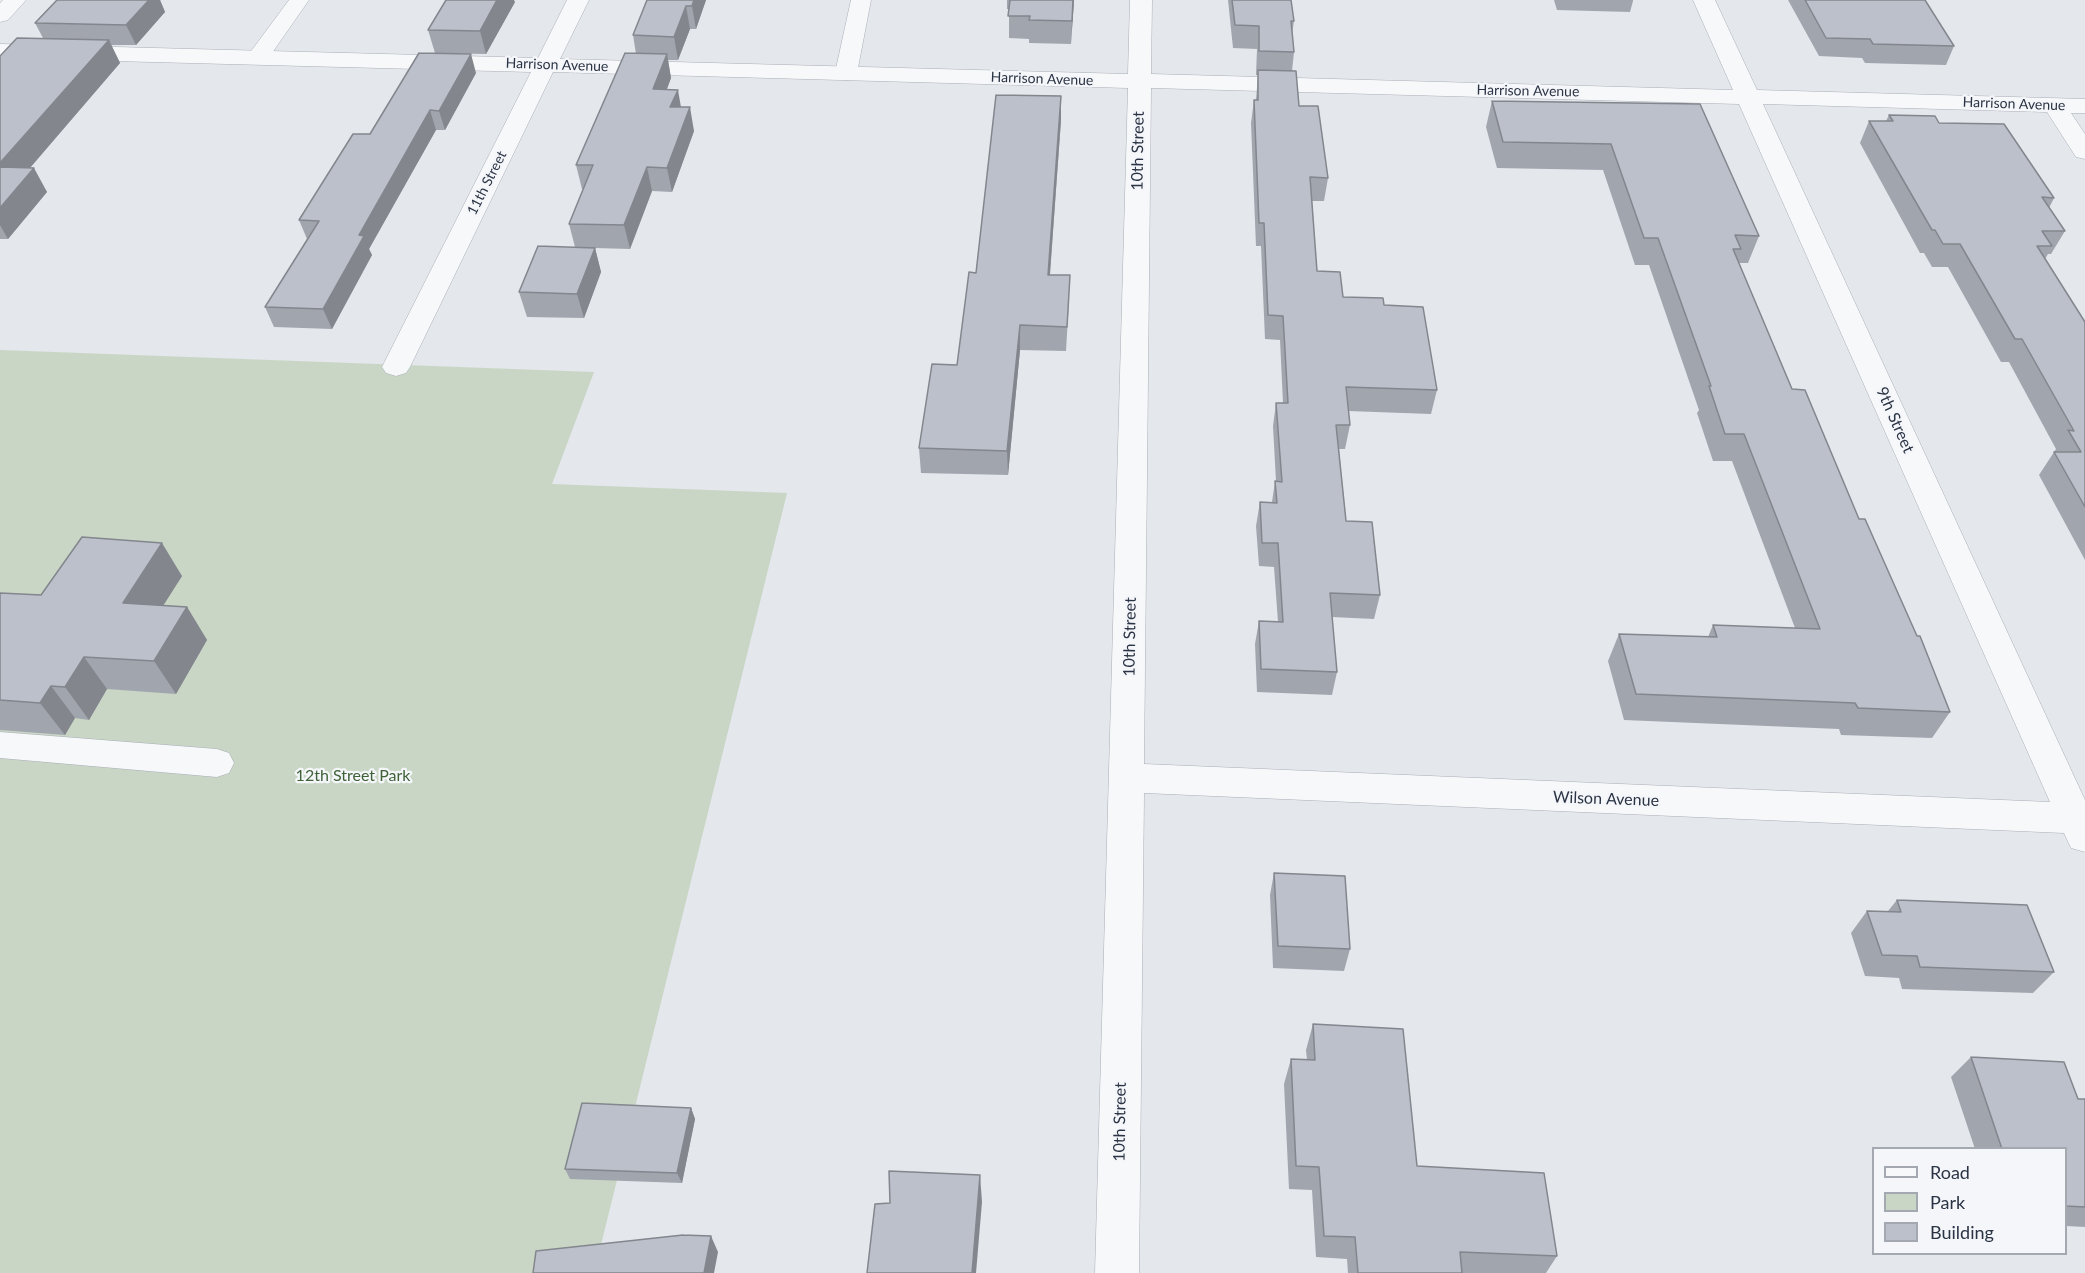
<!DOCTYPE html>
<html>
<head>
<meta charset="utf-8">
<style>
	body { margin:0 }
	#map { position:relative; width:2085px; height:1273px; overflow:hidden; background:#e4e7ec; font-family:Lato,sans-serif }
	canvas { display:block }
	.legend { position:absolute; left:1872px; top:1147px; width:195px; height:108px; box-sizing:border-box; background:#f4f6f9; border:2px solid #a4a8b1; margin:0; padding:8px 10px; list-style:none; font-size:18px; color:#2b3445 }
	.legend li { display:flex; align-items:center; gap:12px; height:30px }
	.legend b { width:30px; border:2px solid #a4a8b1 }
</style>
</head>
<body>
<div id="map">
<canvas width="2085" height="1273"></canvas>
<ul class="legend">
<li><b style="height:8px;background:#f7f8fa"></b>Road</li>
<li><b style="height:16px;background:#c9d6c5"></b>Park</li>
<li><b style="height:16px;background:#bbc0ca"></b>Building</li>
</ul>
</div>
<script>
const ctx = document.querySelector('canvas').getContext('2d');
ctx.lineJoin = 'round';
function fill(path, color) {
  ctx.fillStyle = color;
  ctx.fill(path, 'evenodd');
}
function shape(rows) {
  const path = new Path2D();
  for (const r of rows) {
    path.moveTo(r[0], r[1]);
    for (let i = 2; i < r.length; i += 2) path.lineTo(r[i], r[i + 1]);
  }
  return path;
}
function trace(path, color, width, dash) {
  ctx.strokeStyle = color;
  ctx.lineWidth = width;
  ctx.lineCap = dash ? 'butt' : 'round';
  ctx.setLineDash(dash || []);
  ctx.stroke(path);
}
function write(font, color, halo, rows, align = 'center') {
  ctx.font = font + ' Lato,sans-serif';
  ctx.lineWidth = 4.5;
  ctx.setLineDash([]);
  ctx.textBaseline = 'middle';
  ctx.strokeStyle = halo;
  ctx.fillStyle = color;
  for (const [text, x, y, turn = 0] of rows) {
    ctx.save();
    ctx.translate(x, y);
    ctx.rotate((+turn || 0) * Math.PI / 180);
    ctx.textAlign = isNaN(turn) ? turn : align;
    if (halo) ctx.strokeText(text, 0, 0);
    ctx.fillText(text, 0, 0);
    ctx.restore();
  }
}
const green = shape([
	[0,350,594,372,552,484,787,493,594,1273,0,1273]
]);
const service = shape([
	[289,0,309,0,265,63,257,64,249,63,246,58,289,0],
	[851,0,871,0,857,73,854,78,846,80,838,78,835,73,851,0],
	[0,732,217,749,229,753,234,763,229,773,217,777,0,758,0,732]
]);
const minor = shape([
	[3,0,26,0,8,20,0,22,0,3,3,0],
	[567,0,589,0,560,59,1128,74,1130,0,1152,0,1151,74,1733,90,1693,0,1715,0,1757,90,2085,99,2085,113,2071,113,2085,134,2085,159,2076,157,2047,112,1763,104,2085,800,2085,852,2071,848,2064,833,1144,793,1139,1273,1095,1273,1128,88,553,72,410,367,406,373,396,376,386,373,382,367,531,72,0,58,0,44,538,58,567,0],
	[1151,88,1739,104,2050,802,1144,764,1151,88]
]);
const wall = shape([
	[57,0,160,0,165,12,136,45,111,45,120,63,30,168,47,192,8,239,0,239,0,56,43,38,35,23],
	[647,0,706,0,696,29,690,29,678,60,668,60,671,78,667,89,681,107,694,131,672,192,652,191,630,249,595,248,601,272,584,318,527,317,519,292,575,247,569,224,583,189,582,189,576,165,636,54,633,35],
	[1007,0,1074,0,1071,44,1029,43,1029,39,1009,38,1009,9,1007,9],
	[1228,0,1291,0,1294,21,1292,34,1294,52,1292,71,1299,106,1328,178,1324,201,1312,201,1317,271,1343,297,1384,305,1437,390,1431,414,1348,411,1350,425,1345,449,1339,449,1346,521,1380,595,1374,619,1332,617,1337,672,1332,695,1257,692,1255,644,1259,621,1278,622,1274,567,1259,566,1256,526,1260,502,1272,502,1275,481,1276,481,1273,426,1276,403,1283,403,1280,340,1265,339,1261,246,1256,246,1251,123,1254,100,1256,100,1258,75,1256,75,1257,49,1233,48],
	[1554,0,1633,0,1633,1,1630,12,1557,10],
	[1788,0,1925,0,1954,46,1946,65,1865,63,1862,58,1819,56],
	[515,2,486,54,435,53,428,30],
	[476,73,445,130,436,130,369,249,372,255,332,329,274,327,265,307,307,239,299,220,370,134],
	[1492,101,1700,104,1759,236,1748,263,1739,263,1792,389,1859,519,1950,712,1932,738,1841,735,1839,729,1624,720,1608,661,1619,634,1708,637,1713,625,1795,628,1732,461,1713,461,1697,413,1699,410,1649,265,1635,265,1603,170,1497,168,1486,127],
	[1889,115,1939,123,2054,198,2049,208,2065,231,2051,254,2048,254,2045,259,2085,322,2085,560,2039,475,2056,449,2009,362,2001,362,1948,267,1932,267,1924,253,1920,253,1860,143,1869,121,1886,121],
	[1061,120,1050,275,1069,300,1066,351,1020,350,1008,475,921,473,919,448,957,365,976,273],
	[182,576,163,605,187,607,207,640,176,694,107,689,89,720,75,718,65,735,0,730,0,593,41,595],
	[1274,873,1350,949,1344,971,1273,968,1270,895],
	[1897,900,2054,972,2033,993,1902,989,1899,978,1865,976,1851,933,1867,911,1888,911],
	[1313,1024,1417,1166,1557,1256,1546,1273,1348,1273,1347,1259,1316,1257,1312,1190,1289,1189,1284,1084,1291,1059,1307,1060,1306,1050],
	[1971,1057,2078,1099,2085,1099,2085,1227,2066,1226,2066,1149,1975,1149,1951,1077],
	[691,1108,695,1119,682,1183,570,1179,565,1169]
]);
const shadedWall = shape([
	[144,0,160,0,165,12,136,45,126,25],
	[497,0,514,0,515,2,486,54,480,31],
	[694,0,706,0,696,29,692,6],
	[1073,0,1074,0,1071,44,1072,21],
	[686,6,690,29,678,60,674,37],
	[109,40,120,63,10,191,0,172,0,163],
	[471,54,476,73,445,130,439,111],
	[667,54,671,78,658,112,653,89],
	[678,90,682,113,670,107],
	[1061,96,1061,120,1048,299,1048,275],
	[690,107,694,131,672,192,667,168],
	[430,110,436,130,369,249,372,255,332,329,323,309,359,235],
	[647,167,652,191,630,249,624,225],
	[34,168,47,192,8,239,0,225,0,208],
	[595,248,601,272,584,318,577,294],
	[1020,325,1020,350,1008,475,1007,451],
	[162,543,182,576,144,636,123,603],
	[187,607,207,640,176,694,154,661],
	[84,657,107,689,89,720,65,687],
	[51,686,75,718,65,735,40,703],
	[691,1108,695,1119,682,1183,677,1173],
	[980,1175,982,1202,976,1273,972,1273],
	[711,1236,718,1252,714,1273,704,1273]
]);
const building = shape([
	[57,0,149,0,126,25,35,23,57,0],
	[446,0,497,0,480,31,428,30,446,0],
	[647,0,694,0,692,6,686,6,674,37,633,35,647,0],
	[1010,0,1073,0,1072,21,1029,20,1030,16,1008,16,1010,0],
	[1232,0,1291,0,1294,21,1291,21,1294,52,1259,51,1259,26,1235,25,1232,0],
	[1805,0,1925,0,1954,46,1873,44,1870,39,1826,38,1805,0],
	[17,38,109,40,0,163,0,56,17,38],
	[419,53,471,54,439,111,430,110,359,235,364,236,323,309,265,307,319,221,299,220,353,134,370,134,419,53],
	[625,53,667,54,653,89,678,90,670,107,690,107,667,168,647,167,624,225,569,224,593,165,576,165,625,53],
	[1258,70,1296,71,1299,106,1318,106,1328,178,1310,177,1317,271,1340,272,1343,297,1383,298,1384,305,1423,307,1437,390,1346,387,1350,425,1336,425,1346,521,1372,522,1380,595,1330,593,1337,672,1261,669,1259,621,1283,622,1278,543,1262,543,1260,502,1277,503,1275,481,1282,482,1276,403,1288,403,1283,316,1268,315,1264,223,1259,223,1254,100,1258,100,1258,70],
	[996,95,1061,96,1048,275,1070,275,1067,327,1020,325,1007,451,919,448,932,364,957,365,969,272,976,273,996,95],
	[1492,101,1700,104,1759,236,1735,235,1741,249,1733,249,1792,389,1805,390,1859,519,1865,519,1917,636,1920,636,1950,712,1858,708,1855,703,1636,694,1619,634,1717,637,1713,625,1820,629,1744,434,1725,434,1709,386,1711,386,1658,238,1644,238,1611,144,1503,142,1492,101],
	[1889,115,1935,116,1939,123,2004,124,2054,198,2042,197,2065,231,2042,231,2052,246,2037,246,2085,322,2085,507,2054,452,2081,452,2068,430,2074,431,2022,339,2015,339,1960,244,1943,244,1935,230,1932,230,1869,121,1893,121,1889,115],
	[0,167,34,168,0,208,0,167],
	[538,246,595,248,577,294,519,292,538,246],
	[82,537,162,543,123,603,187,607,154,661,84,657,65,687,51,686,40,703,0,700,0,593,41,595,82,537],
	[1274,873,1345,876,1350,949,1278,946,1274,873],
	[1897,900,2027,905,2054,972,1920,967,1917,956,1882,955,1867,911,1901,912,1897,900],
	[1313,1024,1403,1029,1417,1166,1544,1173,1557,1256,1460,1252,1462,1273,1358,1273,1355,1237,1324,1236,1319,1167,1296,1166,1291,1059,1315,1060,1313,1024],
	[1971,1057,2064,1062,2078,1099,2085,1099,2085,1207,2066,1206,2066,1149,2002,1149,1971,1057],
	[582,1103,691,1108,677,1173,565,1169,582,1103],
	[889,1171,980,1175,972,1273,867,1273,875,1204,890,1203,889,1171],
	[683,1235,711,1236,704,1273,533,1273,536,1251,683,1235]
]);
const farStreetnames = [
	["Harrison Avenue",557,65,2],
	["Harrison Avenue",1042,79,2],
	["Harrison Avenue",1528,91,1],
	["Harrison Avenue",2014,104,2],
	["11th Street",487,183,-63]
];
const streetNames = [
	["10th Street",1138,151,-89],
	["9th Street",1895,420,66],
	["10th Street",1130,637,-89],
	["Wilson Avenue",1606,799,2],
	["10th Street",1120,1122,-89]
];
const parkNames = [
	["12th Street Park",353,776]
];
fill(green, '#c9d6c5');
trace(service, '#a9aeb7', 1);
trace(minor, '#a9aeb7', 1);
fill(service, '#f7f8fa');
fill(minor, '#f7f8fa');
fill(wall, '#a1a5ae');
fill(shadedWall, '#83868d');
fill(building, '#bbc0ca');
trace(building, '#83868d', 1.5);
write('14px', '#2b3445', '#f4f6f9', farStreetnames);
write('16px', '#2b3445', '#f4f6f9', streetNames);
write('16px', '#3f6138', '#f4f6f9', parkNames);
</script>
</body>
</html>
